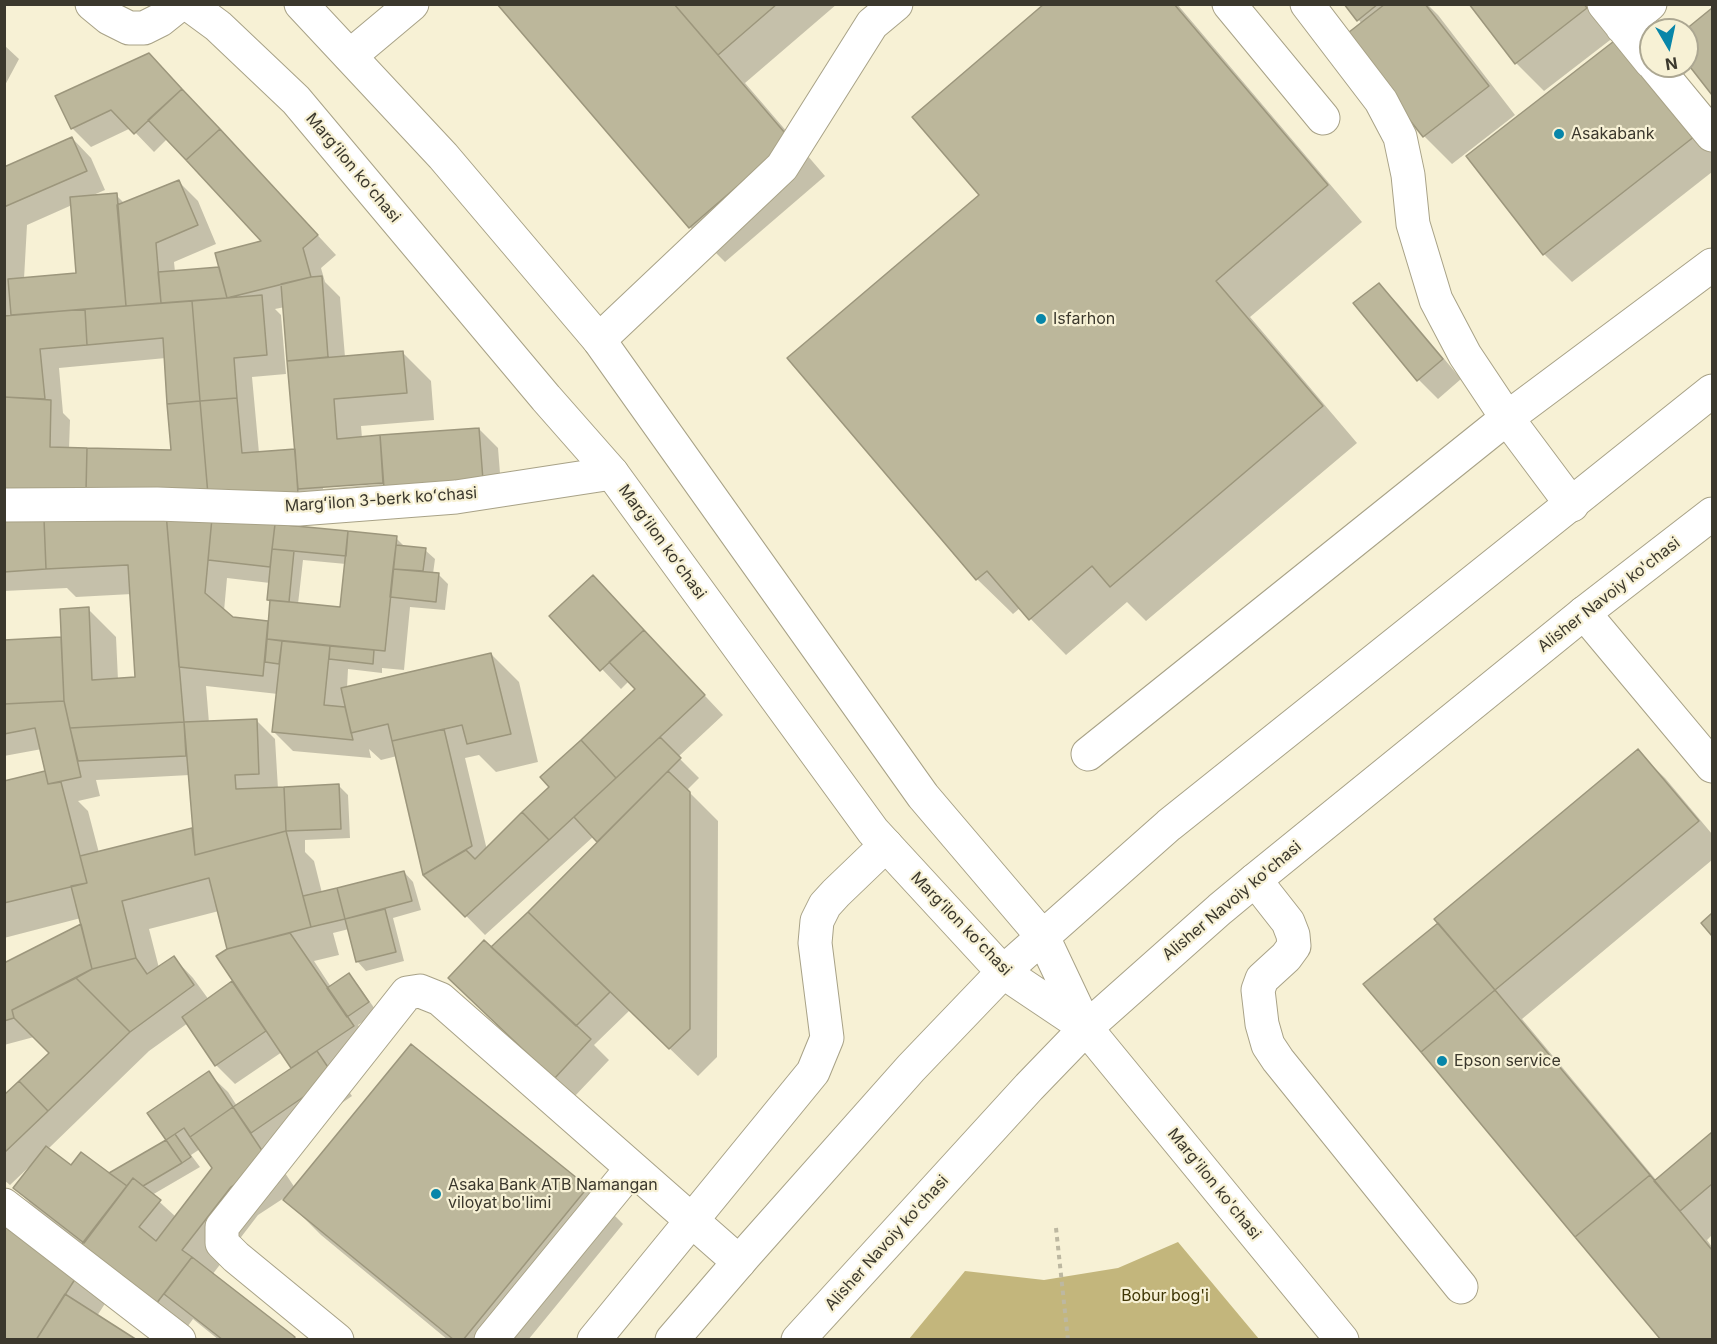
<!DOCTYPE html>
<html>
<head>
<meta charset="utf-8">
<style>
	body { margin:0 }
	#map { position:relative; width:1717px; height:1344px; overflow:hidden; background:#f7f1d5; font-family:Inter,sans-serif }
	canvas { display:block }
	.frame { position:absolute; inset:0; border:6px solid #3b382d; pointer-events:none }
	.north { position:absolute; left:1639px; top:18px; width:60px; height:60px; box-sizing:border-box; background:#f7f1d5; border:2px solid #aca792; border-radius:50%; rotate:171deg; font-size:16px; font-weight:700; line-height:24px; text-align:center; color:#3b382d }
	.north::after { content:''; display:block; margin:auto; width:21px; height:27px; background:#0886a9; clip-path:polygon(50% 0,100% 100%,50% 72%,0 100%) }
</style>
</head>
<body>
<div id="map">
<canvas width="1717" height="1344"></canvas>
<div class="frame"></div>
<div class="north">N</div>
</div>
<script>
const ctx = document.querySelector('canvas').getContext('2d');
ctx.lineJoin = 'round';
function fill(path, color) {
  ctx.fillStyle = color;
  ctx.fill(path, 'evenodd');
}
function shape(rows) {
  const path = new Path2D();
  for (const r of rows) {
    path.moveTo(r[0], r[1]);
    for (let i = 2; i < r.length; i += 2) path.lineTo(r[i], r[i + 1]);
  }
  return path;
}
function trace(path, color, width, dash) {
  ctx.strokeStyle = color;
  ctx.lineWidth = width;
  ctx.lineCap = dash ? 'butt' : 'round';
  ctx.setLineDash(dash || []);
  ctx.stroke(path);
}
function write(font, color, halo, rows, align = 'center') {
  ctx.font = font + ' Inter,sans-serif';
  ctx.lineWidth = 4.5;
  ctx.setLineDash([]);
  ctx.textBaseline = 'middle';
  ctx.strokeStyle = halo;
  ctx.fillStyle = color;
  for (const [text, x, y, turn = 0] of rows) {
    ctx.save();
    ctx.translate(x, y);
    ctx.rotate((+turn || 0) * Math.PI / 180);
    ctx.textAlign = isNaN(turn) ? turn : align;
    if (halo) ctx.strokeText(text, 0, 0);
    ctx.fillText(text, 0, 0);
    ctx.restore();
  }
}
const forest = shape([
	[1178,1242,1259,1339,909,1339,965,1271,1044,1280,1118,1268]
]);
const shadow = shape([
	[499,4,837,4,745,83,825,176,725,262,690,227],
	[1046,4,1177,4,1362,222,1250,317,1357,443,1146,621,1127,602,1066,655,1020,608,1013,614,977,579,981,196],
	[1346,4,1427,4,1438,15,1515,115,1452,164,1424,136,1362,24],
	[1471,4,1589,4,1614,37,1544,91,1516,63],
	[1712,10,1712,92,1687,61,1687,30],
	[4,45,19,59,4,87],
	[1646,68,1712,153,1712,172,1572,282,1544,254],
	[168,74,336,255,321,268,325,282,340,297,345,357,403,353,431,381,434,420,361,426,362,438,479,429,498,448,502,499,168,512,396,538,406,548,425,550,435,559,433,574,438,574,448,584,445,610,410,607,404,670,382,668,382,673,348,669,347,688,491,654,519,682,538,762,496,772,479,755,465,758,487,850,552,787,637,689,629,681,621,689,602,669,612,597,723,715,678,757,699,778,687,790,718,821,717,1057,698,1076,630,1010,594,1045,609,1060,574,1097,469,998,491,949,599,842,594,836,485,935,425,874,397,756,381,760,369,749,371,758,293,751,274,732,278,694,206,686,209,723,256,720,275,739,278,789,338,785,348,795,350,838,305,840,305,852,314,861,322,893,404,872,413,882,421,910,393,918,404,961,366,971,357,961,349,929,333,933,339,955,314,961,331,987,349,975,358,985,377,1012,358,1025,372,1046,335,1071,352,1096,271,1152,295,1188,412,1046,587,1188,623,1224,528,1340,448,1340,321,1235,284,1198,258,1215,212,1275,297,1340,293,1337,291,1340,219,1340,193,1319,185,1330,83,1245,34,1207,15,1188,31,1168,30,1166,10,1185,4,1180,4,1097,51,1053,34,1037,4,1045,4,964,83,925,81,918,4,938,4,783,48,777,42,749,4,756,4,630,6,641,63,639,88,609,116,637,118,680,136,679,132,594,76,597,67,588,4,591,4,169,72,138,91,158,105,190,91,196,116,195,125,204,179,182,198,201,216,244,174,262,175,272,218,269,264,242,168,138,154,152,131,128,91,147,72,128],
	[72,205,77,274,24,279,27,225],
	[285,307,296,450,259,453,252,377,286,374,281,315,275,309],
	[166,358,173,452,69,449,70,420,63,413,59,368],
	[391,480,391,483,323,489,323,486],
	[303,560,346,564,342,609,298,604],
	[227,578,270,583,268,599,272,603,270,623,233,619,224,611],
	[190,775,194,833,192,830,99,853,88,811,78,801,100,796,96,780],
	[219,911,234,982,209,1000,193,978,174,958,159,968,149,929],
	[188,1023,216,1065,235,1084,282,1052,293,1068,237,1106,228,1092,208,1073,168,1140,109,1175,71,1167,48,1149,149,1051],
	[200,1149,214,1168,176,1217,152,1195,200,1167,191,1155],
	[1379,285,1398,304,1461,379,1438,399,1419,380,1355,304],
	[1637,751,1665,778,1712,834,1712,860,1522,1019,1657,1181,1712,1134,1712,1235,1707,1240,1712,1247,1712,1340,1663,1340,1440,923],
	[4,1226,106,1302,97,1316,4,1340]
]);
const building = shape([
	[497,4,674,4,791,140,689,228,497,4],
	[674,4,777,4,718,55,674,4],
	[1044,4,1174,4,1328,185,1216,281,1323,406,1110,587,1092,566,1029,620,987,571,976,580,787,358,979,195,912,117,1044,4],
	[1344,4,1378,4,1357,21,1344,4],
	[1385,4,1425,4,1489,86,1423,137,1344,36,1385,4],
	[1469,4,1584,4,1587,8,1515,64,1469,4],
	[1712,8,1712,95,1687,63,1687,30,1685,30,1712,8],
	[1618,38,1695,136,1543,255,1466,156,1618,38],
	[149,53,182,89,134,134,111,110,71,129,55,96,149,53],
	[182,89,220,129,186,160,148,120,182,89],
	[220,129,318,235,303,248,311,277,227,298,215,253,261,241,186,160,220,129],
	[72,137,87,171,4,207,4,167,72,137],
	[179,180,198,225,156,243,161,303,126,306,117,205,179,180],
	[117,193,126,306,11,315,8,279,76,273,70,197,117,193],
	[219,267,227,298,161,303,158,272,219,267],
	[322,276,328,357,287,361,281,284,311,277,322,276],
	[1379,283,1443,359,1417,381,1353,303,1379,283],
	[262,295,267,355,234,358,237,398,200,401,192,301,262,295],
	[192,301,200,401,167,404,163,338,87,345,85,309,192,301],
	[85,309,87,345,40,349,45,399,4,397,4,316,85,309],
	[403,351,407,393,334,399,337,439,380,435,383,483,298,489,287,361,403,351],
	[5,397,51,400,50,447,87,448,86,491,4,490,5,397],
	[237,398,242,453,295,449,298,494,208,495,200,401,237,398],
	[200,401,208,495,86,491,87,448,171,450,167,404,200,401],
	[479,428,483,480,384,488,380,435,479,428],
	[166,513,184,722,70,728,64,701,60,609,89,607,92,680,135,677,128,565,46,569,44,519,166,513],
	[166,513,212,518,205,593,233,617,268,621,263,676,179,667,166,513],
	[212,518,275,524,270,567,208,560,212,518],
	[44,519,46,569,4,572,4,521,44,519],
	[275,524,348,531,346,556,272,549,275,524],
	[348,531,397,536,385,651,267,639,270,600,340,607,348,531],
	[396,545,426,548,423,571,393,569,396,545],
	[272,549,294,551,289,602,267,600,272,549],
	[393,569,439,573,436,602,390,597,393,569],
	[593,575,644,630,600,671,549,616,593,575],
	[644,630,705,695,616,778,581,740,635,689,609,662,644,630],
	[61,637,64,701,4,704,4,640,61,637],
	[267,639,282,641,279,664,265,662,267,639],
	[282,641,330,646,324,705,345,707,353,740,272,732,282,641],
	[330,646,374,650,373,664,329,659,330,646],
	[491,653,511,734,467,744,462,725,392,741,388,724,351,733,341,688,491,653],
	[64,701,81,777,48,784,35,728,4,734,4,704,64,701],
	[257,719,259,774,235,775,236,789,284,787,286,831,195,855,184,722,257,719],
	[184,722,186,756,78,761,70,728,184,722],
	[444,729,472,846,423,875,392,741,444,729],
	[660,737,681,758,597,842,574,817,660,737],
	[581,740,616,778,549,840,522,812,549,787,540,777,581,740],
	[1638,749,1699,821,1495,990,1434,919,1638,749],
	[45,771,48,784,61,782,87,883,4,903,4,781,45,771],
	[668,771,690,792,690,1029,669,1049,528,912,668,771],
	[339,784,341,829,286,831,284,787,339,784],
	[522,812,549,840,465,917,423,875,466,850,475,859,522,812],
	[192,828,195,855,286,831,311,927,227,949,209,878,122,901,136,958,92,969,71,886,87,883,80,856,192,828],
	[404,871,412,901,345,919,337,888,404,871],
	[337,888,345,919,311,927,303,896,337,888],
	[385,909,396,952,356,962,345,919,385,909],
	[528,912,610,992,576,1026,491,947,528,912],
	[1712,913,1712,936,1701,923,1712,913],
	[1438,923,1495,990,1421,1052,1363,984,1438,923],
	[81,924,92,969,12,1010,14,1018,4,1021,4,963,81,924],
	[290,933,354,1026,291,1068,216,956,227,949,290,933],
	[484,940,591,1039,554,1079,448,978,484,940],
	[174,956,194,985,130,1032,76,978,92,969,136,958,147,974,174,956],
	[349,973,369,1002,347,1017,327,988,349,973],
	[76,978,130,1032,48,1111,19,1081,49,1053,14,1018,12,1010,76,978],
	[232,981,266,1031,215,1066,182,1017,232,981],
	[1495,990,1650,1175,1575,1237,1421,1052,1495,990],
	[411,1044,588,1187,463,1340,454,1340,283,1200,411,1044],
	[317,1051,334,1076,251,1133,233,1107,317,1051],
	[209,1071,233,1107,190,1137,184,1128,166,1140,147,1113,209,1071],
	[19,1081,48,1111,4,1153,4,1095,19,1081],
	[233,1107,269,1161,231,1187,182,1250,192,1257,156,1304,81,1245,133,1178,161,1200,139,1227,156,1241,212,1168,190,1137,233,1107],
	[1712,1132,1712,1184,1680,1211,1654,1181,1712,1132],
	[175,1134,191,1157,182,1163,166,1140,175,1134],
	[166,1140,182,1163,143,1186,133,1178,127,1186,109,1173,166,1140],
	[46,1146,71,1165,81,1152,127,1186,84,1243,13,1188,46,1146],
	[1650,1175,1712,1250,1712,1340,1661,1340,1575,1237,1650,1175],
	[4,1225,79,1273,36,1340,4,1340,4,1225],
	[192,1257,295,1337,293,1340,223,1340,164,1294,192,1257],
	[65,1294,137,1340,36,1340,65,1294]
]);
const path = shape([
	[1056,1228,1068,1340]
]);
const minor = shape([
	[92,4,109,18,129,28,144,28,160,20,180,4],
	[1229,4,1323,118],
	[1307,4,1381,101,1400,137,1408,175,1413,224,1436,300,1465,355,1507,418,1572,505],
	[1604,4,1651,62],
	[1622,27,1650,4],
	[350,56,412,4],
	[1655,66,1712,135],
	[599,340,782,167,872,24,896,4],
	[4,505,157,504,299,509,456,497,612,473],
	[1584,613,1712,766],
	[1088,754,1507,418,1712,265],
	[1255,880,1288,922,1293,935,1294,946,1286,957,1262,979,1258,990,1262,1024,1268,1045,1278,1060,1461,1287],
	[4,1205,179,1340],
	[337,1340,236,1257,222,1243,222,1227,407,993,420,991,440,999,739,1262],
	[491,1340,632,1168],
	[594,1340,813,1072,827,1038,815,943,817,921,825,905,836,893,886,845]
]);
const major = shape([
	[188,4,218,26,296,100,546,398,612,473,873,831,1003,972,1085,1027],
	[301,4,443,156,599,340,923,796,1043,937,1086,1028,1342,1340],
	[672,1340,745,1255,911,1068,1003,972,1169,825,1712,391],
	[798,1340,1029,1087,1086,1028,1220,909,1255,880,1584,613,1712,514]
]);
const markers = [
	[1559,134,6,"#0886a9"],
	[1041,319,6,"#0886a9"],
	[1442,1061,6,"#0886a9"],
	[436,1194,6,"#0886a9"]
];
const poiNames = [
	["Asakabank",1571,134],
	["Isfarhon",1053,319],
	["Epson service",1454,1061],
	["Asaka Bank ATB Namangan",448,1185],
	["viloyat bo'limi",448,1203]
];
const streetNames = [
	["Margʻilon koʻchasi",353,168,50],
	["Margʻilon 3-berk koʻchasi",381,500,-4],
	["Margʻilon koʻchasi",662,542,54],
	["Alisher Navoiy ko'chasi",1609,595,-38],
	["Alisher Navoiy ko'chasi",1232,901,-40],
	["Margʻilon koʻchasi",961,924,46],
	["Marg'ilon ko'chasi",1214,1184,51],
	["Alisher Navoiy ko'chasi",887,1243,-48]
];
const parkNames = [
	["Bobur bog'i",1165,1296]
];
fill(forest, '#c3b67c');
fill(shadow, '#0003');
fill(building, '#bcb79b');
trace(building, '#9c967c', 1.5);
trace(minor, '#a8a287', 35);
trace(major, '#a8a287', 35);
trace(path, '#bdb8a1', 4, [4.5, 4.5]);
trace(minor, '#fff', 33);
trace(major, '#fff', 33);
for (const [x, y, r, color] of markers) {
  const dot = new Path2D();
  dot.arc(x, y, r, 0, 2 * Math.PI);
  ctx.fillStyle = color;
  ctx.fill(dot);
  trace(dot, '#f7f1d5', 2);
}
write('16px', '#3b382d', '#f7f1d5', poiNames, 'left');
write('16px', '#3b382d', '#f7f1d5', streetNames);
write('16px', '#3f3605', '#f7f1d5', parkNames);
</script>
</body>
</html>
